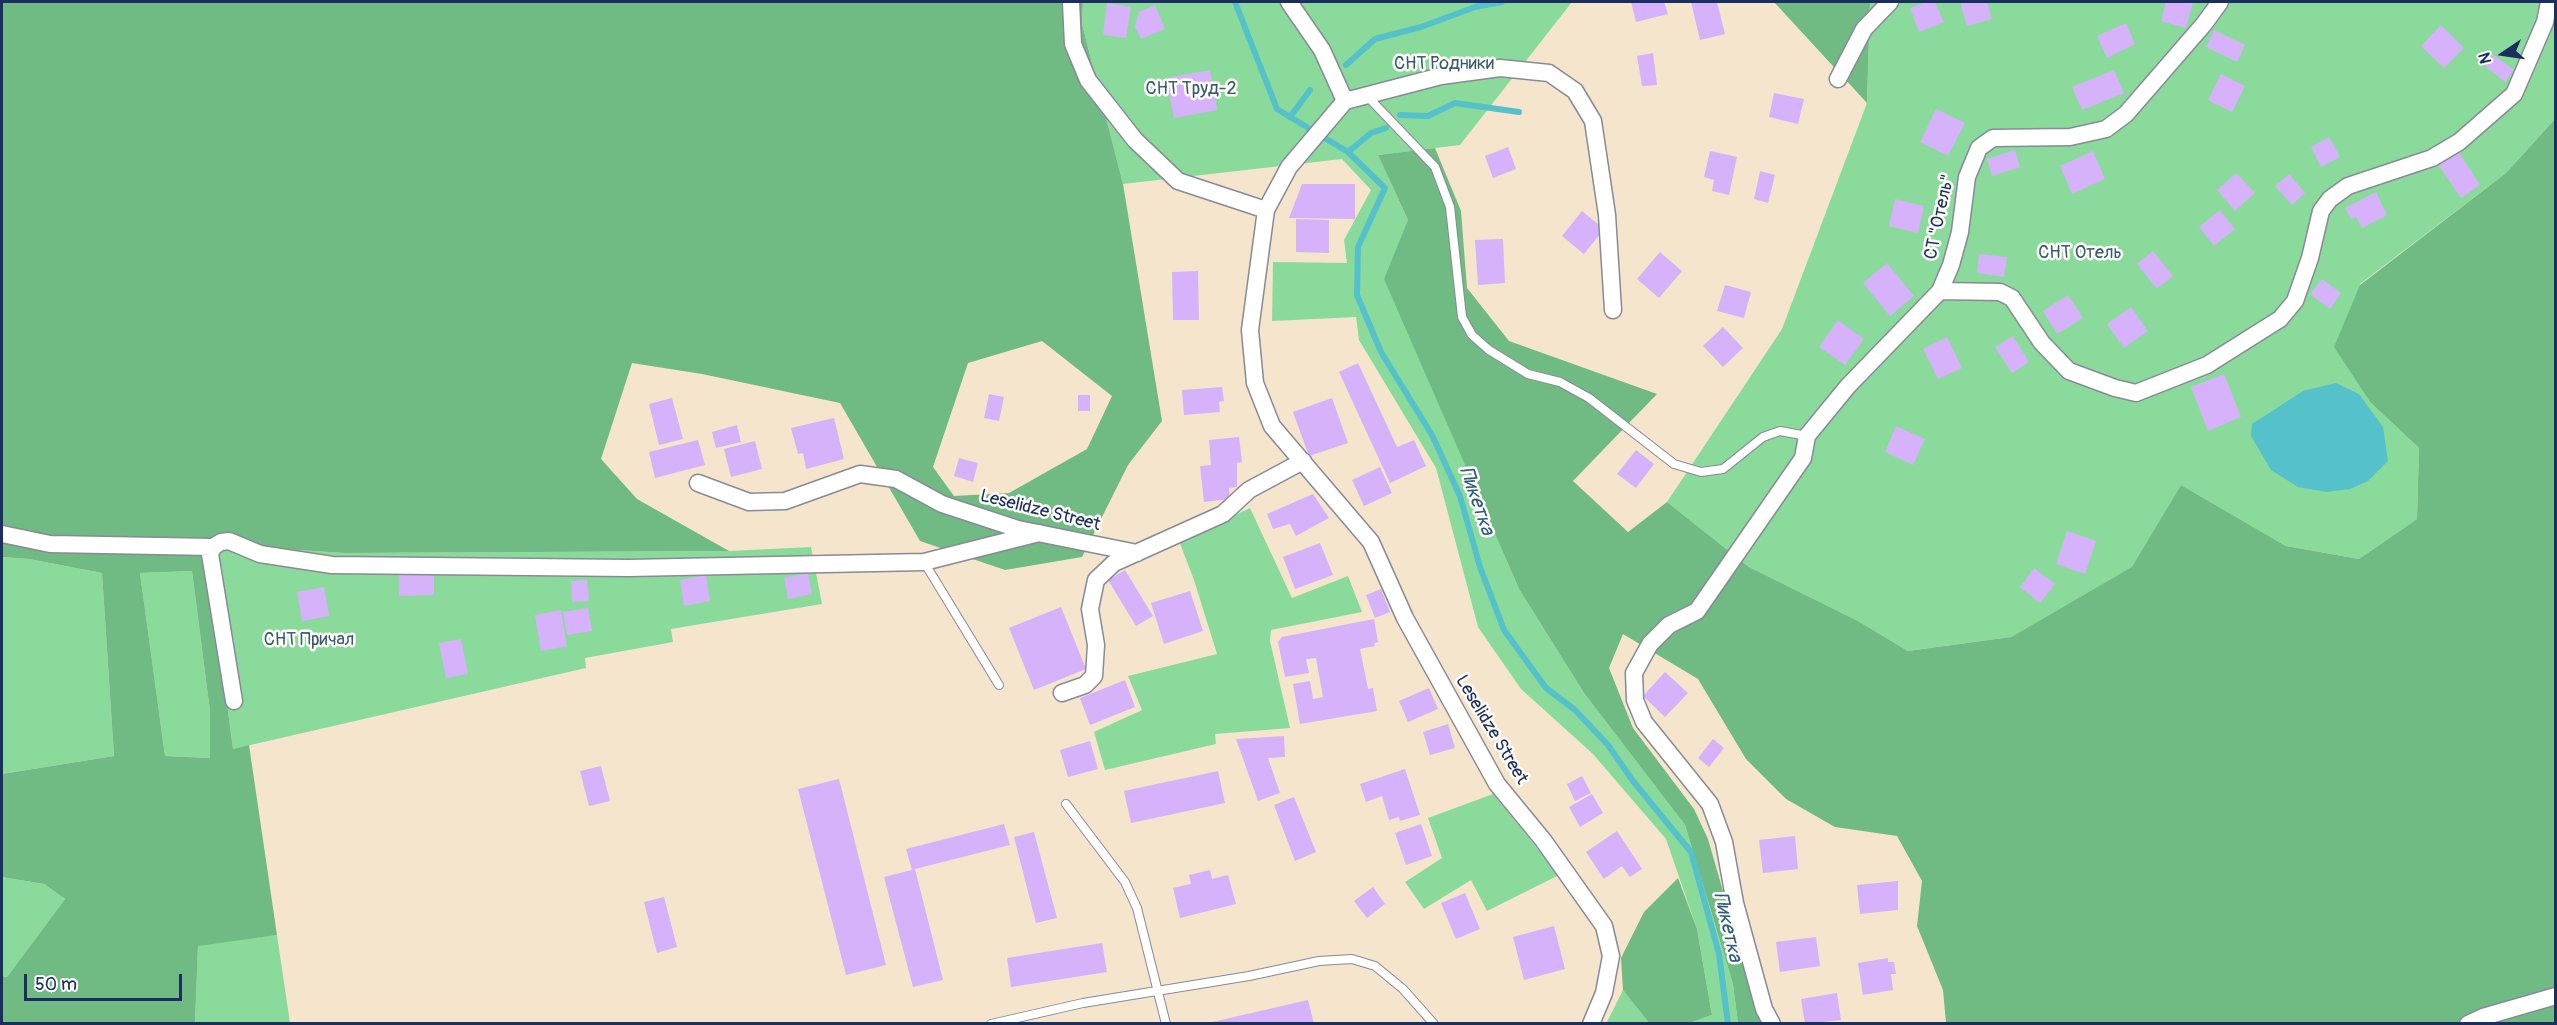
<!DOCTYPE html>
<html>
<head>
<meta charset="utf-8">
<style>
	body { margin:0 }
	#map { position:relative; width:2557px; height:1025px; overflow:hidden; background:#f5e5cd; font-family:Pangolin,sans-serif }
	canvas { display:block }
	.frame { position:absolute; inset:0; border:3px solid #1b2f5e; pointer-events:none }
	.north { position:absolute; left:2473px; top:24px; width:60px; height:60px; -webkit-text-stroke:4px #fdfcf7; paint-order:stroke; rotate:257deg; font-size:16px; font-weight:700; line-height:24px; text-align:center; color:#1b2f5e }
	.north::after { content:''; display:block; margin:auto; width:21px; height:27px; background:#1b2f5e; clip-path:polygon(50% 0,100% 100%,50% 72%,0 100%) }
	.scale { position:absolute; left:24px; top:974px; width:158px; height:27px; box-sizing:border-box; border:3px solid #1b2f5e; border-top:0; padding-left:8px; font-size:18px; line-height:21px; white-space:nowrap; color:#1b2f5e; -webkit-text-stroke:4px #fdfcf7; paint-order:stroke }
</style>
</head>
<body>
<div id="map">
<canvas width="2557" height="1025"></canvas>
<div class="frame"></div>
<div class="north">N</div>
<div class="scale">50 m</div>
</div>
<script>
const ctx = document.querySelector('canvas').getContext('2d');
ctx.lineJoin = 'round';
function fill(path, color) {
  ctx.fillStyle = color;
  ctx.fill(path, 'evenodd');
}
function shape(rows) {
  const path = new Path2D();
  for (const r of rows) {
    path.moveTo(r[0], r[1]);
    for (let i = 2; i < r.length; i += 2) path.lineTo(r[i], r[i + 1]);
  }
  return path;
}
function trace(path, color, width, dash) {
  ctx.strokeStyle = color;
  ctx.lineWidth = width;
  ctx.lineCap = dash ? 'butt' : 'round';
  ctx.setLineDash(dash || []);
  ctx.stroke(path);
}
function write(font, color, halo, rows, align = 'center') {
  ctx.font = font + ' Pangolin,sans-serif';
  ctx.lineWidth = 5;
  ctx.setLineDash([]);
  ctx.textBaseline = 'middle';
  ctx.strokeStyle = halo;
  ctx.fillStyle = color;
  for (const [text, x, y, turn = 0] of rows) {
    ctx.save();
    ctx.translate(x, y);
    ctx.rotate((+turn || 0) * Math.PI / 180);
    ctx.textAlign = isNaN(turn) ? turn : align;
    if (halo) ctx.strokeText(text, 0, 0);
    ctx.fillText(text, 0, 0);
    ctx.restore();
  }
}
const green = shape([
	[1083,2,1572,2,1460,145,1378,155,1408,220,1390,291,1519,589,1584,693,1685,825,1733,984,1738,1023,1689,1023,1712,1015,1697,929,1666,839,1593,754,1521,689,1478,627,1436,468,1359,340,1356,317,1272,321,1273,262,1347,263,1344,240,1371,190,1342,159,1123,184,1082,24],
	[1870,2,2555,2,2555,119,2506,173,2360,284,2371,403,2419,448,2417,519,2359,559,2286,546,2181,485,2133,567,2011,637,1908,651,1858,621,1749,567,1667,502,1782,329,1867,103],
	[1250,508,1292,598,1348,576,1362,612,1271,630,1270,641,1290,728,1215,734,1216,744,1105,770,1094,732,1142,710,1128,676,1217,654,1194,580,1179,541],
	[206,544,344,553,729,551,811,547,822,604,671,629,673,642,585,658,586,668,233,749],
	[2,557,29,559,102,573,114,756,2,774],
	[192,571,210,711,210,758,165,756,140,573],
	[1493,794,1559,875,1487,911,1471,880,1424,909,1405,882,1442,858,1428,818],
	[2,877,44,884,65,899,7,977,2,976],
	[277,935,290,1023,195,1024,198,945],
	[1623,990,1649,1023,1606,1024]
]);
const forest = shape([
	[2,2,1083,2,1082,24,1123,184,1162,421,1128,465,1082,557,1005,570,920,541,840,403,702,374,632,363,601,459,637,499,729,551,344,553,206,544,233,749,249,745,277,935,198,946,195,1023,2,1023,2,976,7,977,65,899,44,884,2,877,2,774,114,756,102,573,29,559,2,557],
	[1042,341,1112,396,1087,449,1009,493,954,496,933,467,968,363],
	[192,571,210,711,210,758,165,756,140,573],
	[1774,2,1870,2,1867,103],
	[2555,119,2555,1023,1946,1023,1943,990,1917,926,1922,881,1897,836,1835,827,1786,799,1746,759,1698,679,1623,634,1609,668,1633,728,1694,809,1708,839,1761,1023,1738,1023,1733,984,1685,825,1584,693,1519,589,1384,279,1408,220,1378,155,1435,148,1461,211,1467,288,1509,341,1657,394,1573,481,1628,532,1667,502,1749,567,1858,621,1908,651,2011,637,2132,567,2181,485,2286,546,2359,559,2417,519,2419,448,2371,403,2334,347,2360,285,2506,173],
	[1678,878,1697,929,1712,1015,1689,1023,1649,1023,1623,990,1621,958,1644,912]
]);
const water = shape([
	[2336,383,2359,394,2383,427,2388,461,2368,481,2350,489,2327,492,2298,487,2271,470,2251,436,2252,424,2303,391]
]);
const stream = shape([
	[1235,2,1277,109,1348,152,1385,188,1358,247,1357,295,1381,352,1432,435,1460,496,1480,567,1504,630,1546,688,1575,710,1608,745,1633,781,1691,852,1719,954,1728,1024],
	[1346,65,1375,39,1421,27,1475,7,1502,2],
	[1400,115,1428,116,1455,103,1519,112],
	[1290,117,1310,90],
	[1348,152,1371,133,1386,128]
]);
const building = shape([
	[1631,2,1664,2,1668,14,1636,22],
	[1691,2,1717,2,1725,34,1700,40],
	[1926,2,1935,2,1944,22,1919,32,1910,8],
	[1960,2,1987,2,1992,19,1967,26],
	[2166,2,2193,2,2186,28,2161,21],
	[1107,3,1131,7,1126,38,1103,35],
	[1155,5,1165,29,1141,39,1135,27,1139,12],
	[2126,23,2135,44,2107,58,2097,36],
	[2441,25,2464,48,2444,68,2421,46],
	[2214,30,2245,45,2237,62,2206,47],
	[1653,53,1657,85,1642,86,1637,56],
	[2494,55,2514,70,2505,82,2485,66],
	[1210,70,1217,110,1174,118,1166,78],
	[2114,70,2124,93,2082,110,2072,87],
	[2221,74,2245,86,2232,112,2208,100],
	[1774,93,1804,99,1798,124,1769,117],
	[1936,109,1965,123,1948,156,1920,142],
	[2329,137,2340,157,2321,167,2311,147],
	[1508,147,1516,169,1493,178,1485,156],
	[2015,150,2020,167,1992,176,1987,159],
	[1710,151,1737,157,1729,195,1712,191,1714,180,1704,177],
	[2093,151,2105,179,2072,194,2060,166],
	[2458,151,2480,185,2461,198,2438,164],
	[1760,171,1775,175,1768,203,1754,199],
	[2236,173,2255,193,2235,211,2217,190],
	[2289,174,2305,193,2292,205,2275,186],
	[1302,184,1355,184,1355,219,1289,218],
	[2376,192,2387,215,2362,228,2356,217,2351,219,2345,208],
	[1895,199,1924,206,1918,233,1889,226],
	[2220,210,2235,229,2214,246,2199,227],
	[1582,211,1604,229,1584,254,1562,236],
	[1296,219,1329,220,1329,253,1296,252],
	[1503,239,1505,283,1478,285,1475,240],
	[2153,251,2173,276,2157,289,2137,264],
	[1660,252,1682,271,1659,298,1637,279],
	[1979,254,2007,257,2004,277,1977,273],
	[1887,263,1914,296,1890,316,1863,283],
	[1198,271,1199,320,1173,320,1172,272],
	[2322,279,2341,293,2330,309,2310,294],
	[1725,285,1751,292,1744,318,1717,311],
	[2068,295,2083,318,2057,334,2043,311],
	[2131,307,2148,331,2124,348,2107,324],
	[1838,320,1864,339,1845,365,1819,347],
	[1723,327,1743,348,1723,367,1703,346],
	[2013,336,2029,362,2012,373,1995,347],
	[1947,337,1962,368,1938,379,1923,349],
	[1358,363,1397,447,1414,440,1426,466,1390,483,1339,372],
	[2224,374,2241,417,2208,431,2191,387],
	[1222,387,1224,401,1219,402,1220,412,1184,415,1182,390],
	[989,394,1004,397,999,421,984,418],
	[1078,395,1090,395,1090,411,1078,411],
	[672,398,683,439,659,445,649,404],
	[1332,398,1348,443,1309,456,1293,412],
	[834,418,844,459,806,469,803,453,798,454,791,428],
	[737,425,741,442,716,448,712,432],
	[1896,426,1925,439,1913,465,1885,452],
	[1239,437,1242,462,1237,463,1237,487,1229,488,1230,499,1204,502,1200,466,1211,465,1209,440],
	[698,440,705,465,655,478,649,452],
	[755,441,762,469,731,477,724,449],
	[1636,450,1654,464,1636,488,1617,474],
	[959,458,978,463,973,482,954,476],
	[1380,467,1392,493,1364,506,1352,480],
	[1313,494,1329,518,1296,536,1290,524,1273,529,1267,514],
	[2067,531,2096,541,2085,574,2056,564],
	[1320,543,1333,575,1295,589,1283,557],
	[2034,568,2055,584,2040,603,2020,587],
	[434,569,434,595,399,596,399,570],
	[1125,570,1153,616,1136,626,1108,580],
	[808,573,812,594,788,599,784,578],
	[706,575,710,601,684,606,680,580],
	[587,580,589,601,572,602,571,581],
	[324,587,329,616,302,621,297,592],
	[1381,589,1390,612,1375,618,1366,595],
	[1190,591,1203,631,1164,644,1151,603],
	[1061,607,1086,669,1034,690,1009,628],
	[588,608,592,631,567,635,563,612],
	[561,610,567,646,541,651,535,615],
	[1374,619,1378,642,1374,643,1375,646,1360,649,1368,689,1373,688,1377,711,1300,724,1293,684,1310,681,1313,699,1323,697,1316,658,1306,659,1309,673,1285,677,1278,642,1282,637],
	[461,639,468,674,446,678,439,643],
	[1665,672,1688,693,1665,717,1643,696],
	[1125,680,1135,707,1090,725,1080,698],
	[1429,688,1438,709,1408,722,1399,701],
	[1448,724,1455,748,1430,755,1423,732],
	[1284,736,1285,757,1268,758,1280,793,1258,801,1236,739],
	[1713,739,1724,748,1709,767,1698,758],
	[1090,741,1098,769,1068,777,1060,750],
	[601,766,610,801,589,806,580,771],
	[1405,769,1420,815,1400,821,1399,817,1389,820,1382,796,1366,802,1360,784],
	[1218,771,1225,803,1131,823,1124,791],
	[1582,776,1591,793,1575,801,1567,784],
	[839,779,886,965,846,975,798,789],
	[1592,794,1603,813,1580,827,1569,807],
	[1294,797,1316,852,1295,861,1274,805],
	[1004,824,1010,845,915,869,943,980,913,987,884,877,912,870,906,849],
	[1421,824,1432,856,1406,865,1395,833],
	[1617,831,1642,869,1630,877,1622,866,1604,879,1586,852],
	[1034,832,1057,918,1036,923,1014,837],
	[1795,836,1798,869,1763,873,1759,840],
	[1210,870,1212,879,1228,875,1236,904,1180,918,1173,888,1191,884,1189,875],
	[1898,881,1898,910,1860,914,1857,885],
	[1373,887,1385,904,1367,918,1354,901],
	[1465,893,1480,929,1456,939,1441,903],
	[664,897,677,947,657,953,644,902],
	[1554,926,1565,969,1524,980,1513,937],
	[1816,937,1820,966,1780,972,1776,942],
	[1102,943,1107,972,1011,987,1007,958],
	[1888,958,1888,962,1894,962,1896,974,1891,974,1893,990,1863,995,1858,963],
	[1837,993,1841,1020,1805,1024,1801,999],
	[1308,1000,1314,1024,1208,1024,1208,1023]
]);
const lane = shape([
	[1367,96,1435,167,1450,207,1462,317,1472,335,1489,350,1528,374,1560,382,1589,398,1674,464,1701,472,1723,469,1763,437,1780,431,1807,436],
	[924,562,999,685],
	[1066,804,1125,882,1137,908,1166,1024],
	[991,1024,1083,1003,1249,976,1319,961,1352,959,1375,966,1403,989,1434,1024]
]);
const street = shape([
	[1071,2,1073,44,1088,80,1135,140,1178,181,1266,210],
	[1289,2,1322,50,1345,101,1289,167,1266,210,1250,330,1255,383,1272,426,1371,542,1405,618,1497,784,1543,840,1604,926,1611,956,1604,993,1591,1024],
	[1838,79,1864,29,1890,2],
	[1345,101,1441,76,1500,68,1549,73,1575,91,1593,121,1607,215,1613,310],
	[1940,291,2000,292,2012,298,2042,343,2069,371,2115,388,2136,393,2207,365,2280,319,2295,301,2310,258,2321,211,2330,199,2348,186,2432,158,2459,142,2514,94,2545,22,2549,2],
	[698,483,749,502,785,501,860,474,896,479,942,504,1018,529,1137,553],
	[2,534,50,544,213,547],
	[1062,693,1085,685,1094,676,1096,645,1090,609,1096,580,1114,563,1223,514,1249,490,1303,461],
	[234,701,210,554,213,547,221,542,229,541,260,554,332,565,629,568,924,562,1039,533],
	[1772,1024,1764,1009,1735,903,1724,842,1710,804,1644,722,1635,700,1634,673,1650,644,1669,625,1697,611,1803,458,1807,436,1848,386,1940,291,1951,265,1960,232,1967,177,1979,148,1993,138,2070,137,2106,129,2126,114,2204,24,2220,2],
	[2468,1024,2483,1017,2556,996]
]);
const parkNames = [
	["СНТ Родники",1444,64],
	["СНТ Труд-2",1191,89],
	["СНТ Отель",2080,253],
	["СНТ Причал",309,640]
];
const streetNames = [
	["СТ \"Отель\"",1940,217,-78],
	["Leselidze Street",1040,511,14],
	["Leselidze Street",1491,730,59]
];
const waterNames = [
	["Пикетка",1476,501,71],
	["Пикетка",1727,927,77]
];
fill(green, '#8adb9b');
fill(forest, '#6fbb83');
fill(water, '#54c1cb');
trace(stream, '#54c1cb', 6);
fill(building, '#d6b2fa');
trace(lane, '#888a96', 10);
trace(street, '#888a96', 19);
trace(lane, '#fff', 8);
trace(street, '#fff', 16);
write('18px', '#375a6d', '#fdfcf7', parkNames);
write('18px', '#1b2f5e', '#fdfcf7', streetNames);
write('italic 20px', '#2c5b7f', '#fdfcf7', waterNames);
</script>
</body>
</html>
